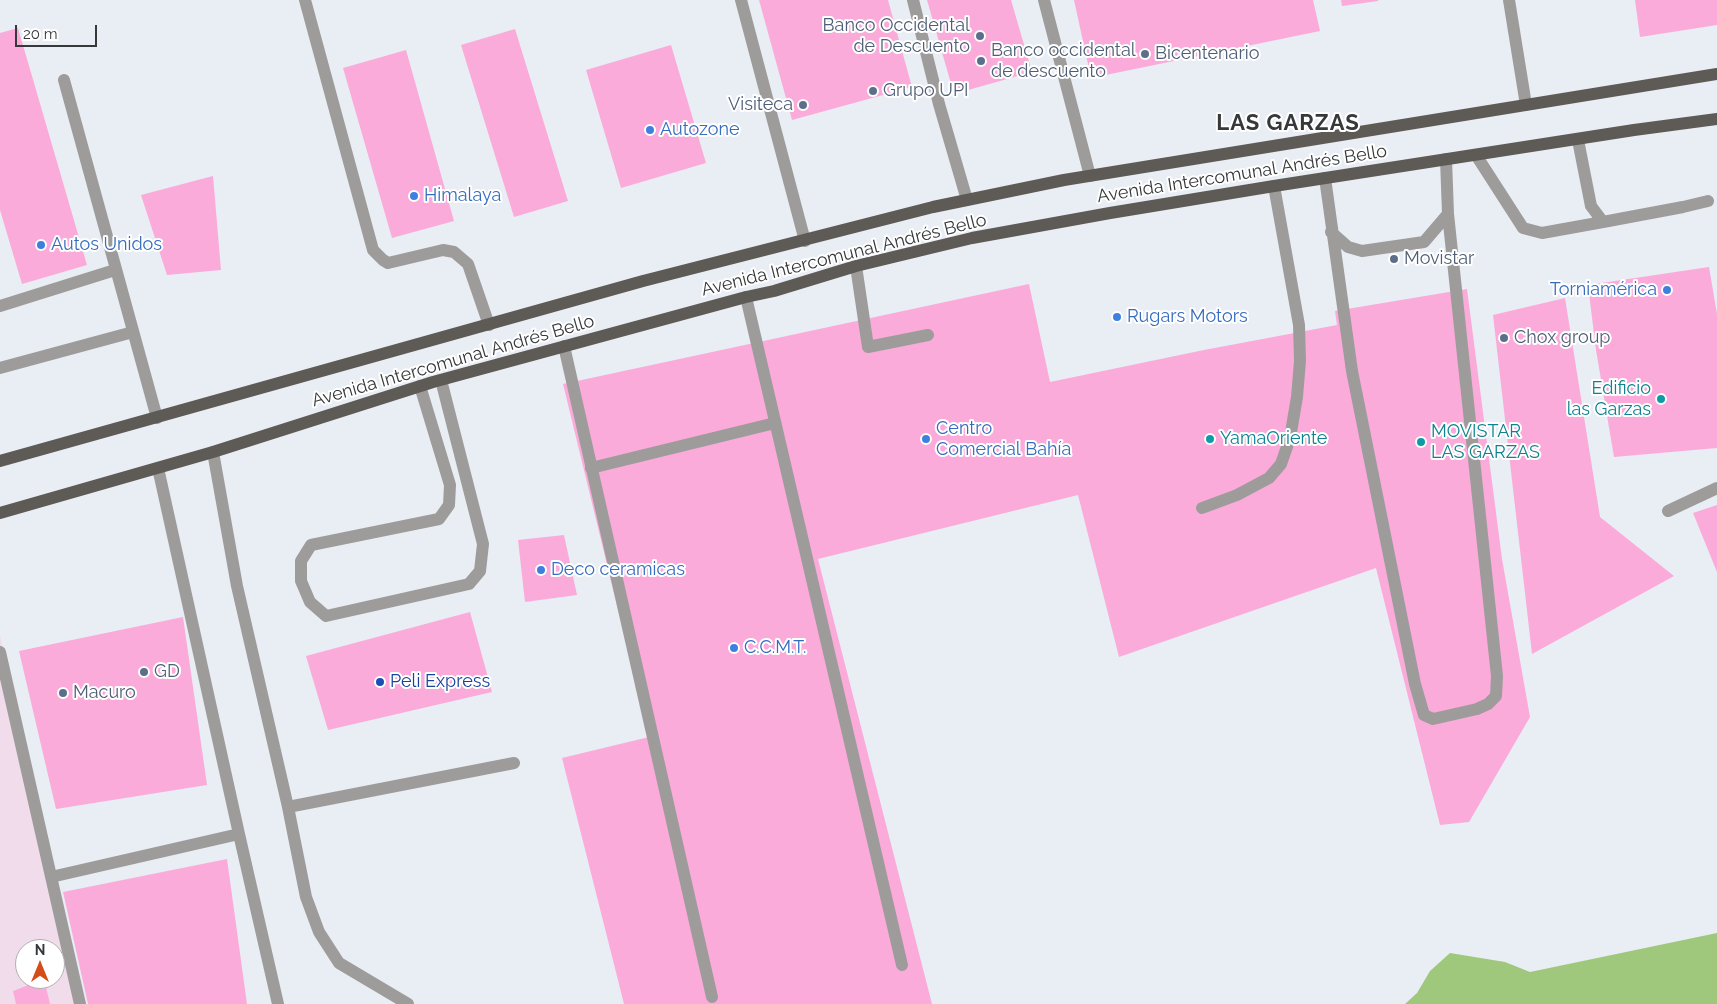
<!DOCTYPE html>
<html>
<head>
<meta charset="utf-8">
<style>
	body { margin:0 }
	#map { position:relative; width:1717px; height:1004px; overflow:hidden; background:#e9edf4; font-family:Raleway,sans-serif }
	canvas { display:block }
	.north { position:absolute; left:15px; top:939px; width:50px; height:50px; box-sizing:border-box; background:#fff; border:1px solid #afafb0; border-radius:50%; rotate:0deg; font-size:14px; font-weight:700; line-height:20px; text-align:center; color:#36383a }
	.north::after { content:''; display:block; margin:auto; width:18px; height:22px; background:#d44d19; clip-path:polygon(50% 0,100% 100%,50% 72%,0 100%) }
	.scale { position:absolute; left:15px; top:25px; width:82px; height:22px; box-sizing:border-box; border:2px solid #36383a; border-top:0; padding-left:6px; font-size:15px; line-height:18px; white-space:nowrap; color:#36383a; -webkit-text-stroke:4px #fff; paint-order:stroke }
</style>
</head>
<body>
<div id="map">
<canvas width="1717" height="1004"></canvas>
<div class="north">N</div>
<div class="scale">20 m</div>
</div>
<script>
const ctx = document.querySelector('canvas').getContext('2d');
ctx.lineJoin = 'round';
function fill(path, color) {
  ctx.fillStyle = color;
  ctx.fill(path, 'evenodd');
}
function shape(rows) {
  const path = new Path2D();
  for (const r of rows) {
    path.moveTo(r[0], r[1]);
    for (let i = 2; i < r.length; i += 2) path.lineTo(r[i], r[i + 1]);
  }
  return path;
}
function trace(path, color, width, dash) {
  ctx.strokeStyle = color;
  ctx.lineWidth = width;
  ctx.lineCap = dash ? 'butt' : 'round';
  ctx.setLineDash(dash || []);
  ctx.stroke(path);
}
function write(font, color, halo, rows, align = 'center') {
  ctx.font = font + ' Raleway,sans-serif';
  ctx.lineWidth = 4;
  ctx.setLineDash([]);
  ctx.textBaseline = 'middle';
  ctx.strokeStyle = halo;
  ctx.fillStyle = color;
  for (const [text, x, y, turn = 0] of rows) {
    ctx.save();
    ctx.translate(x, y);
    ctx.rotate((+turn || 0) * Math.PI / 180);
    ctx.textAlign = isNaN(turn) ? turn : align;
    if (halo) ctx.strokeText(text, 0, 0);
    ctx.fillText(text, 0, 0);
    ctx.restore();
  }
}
const industrial = shape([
	[0,635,78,1004,0,1004],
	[25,949,55,949,55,979,25,979]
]);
const green = shape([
	[1717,933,1717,1004,1405,1004,1417,993,1430,971,1450,953,1505,962,1530,972]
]);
const building = shape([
	[759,0,888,0,912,87,792,120],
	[927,0,1011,0,1032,72,954,94],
	[1074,0,1313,0,1320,31,1091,78],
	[1341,0,1378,0,1378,1,1342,6],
	[1635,0,1717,0,1717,25,1640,37],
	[18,28,87,265,22,284,0,210,0,33],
	[515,29,568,201,514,217,461,45],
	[671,45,706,163,621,188,586,70],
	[406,50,454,221,392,238,343,68],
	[213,176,221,270,167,275,141,195],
	[1709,267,1717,314,1717,448,1614,457,1596,350,1588,285],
	[1029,284,1050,382,1204,350,1337,325,1335,311,1467,289,1502,559,1530,717,1469,822,1440,825,1376,568,1119,657,1078,495,818,559,932,1004,624,1004,562,758,649,737,563,384],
	[1565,298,1600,517,1674,576,1532,654,1493,315],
	[1717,505,1717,572,1693,513],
	[564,535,577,595,525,602,518,540],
	[470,612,492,692,328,730,306,656],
	[183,617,207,785,56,809,19,651],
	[227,859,247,1004,88,1004,63,892],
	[44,979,50,1004,16,1004,13,991]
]);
const minor = shape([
	[305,0,373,250,383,260,388,263,443,250,454,252,468,264,489,325],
	[741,0,805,241],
	[913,0,939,104,967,200],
	[1044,0,1090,176],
	[1509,0,1526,105],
	[64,80,157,418],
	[1578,140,1591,206,1603,222,1683,207,1708,201],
	[1476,155,1523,228,1542,233,1603,222],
	[1325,178,1352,371,1415,684,1424,715,1433,719,1477,709,1488,704,1496,696,1497,676,1448,214,1446,159],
	[1331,232,1348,247,1362,251,1424,242,1448,214],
	[856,266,868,347,928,335],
	[746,297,902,965],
	[0,306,115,270],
	[564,346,712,997],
	[0,368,133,332],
	[420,386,450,485,449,505,439,519,311,545,301,561,301,581,310,602,326,616,469,584,480,571,483,544,441,380],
	[213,452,237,586,288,807,306,897,319,932,339,963,408,1004],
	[158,468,239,834,278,1004],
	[591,468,775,423],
	[1202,508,1237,495,1269,478,1281,464,1290,438,1297,397,1300,361,1299,325,1274,186],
	[1668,511,1717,488],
	[0,652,80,1004],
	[288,807,514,763],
	[51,877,239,834]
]);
const major = shape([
	[0,461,643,281,933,207,1064,180,1717,74],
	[0,513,213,452,433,382,746,297,774,291,856,266,972,238,1110,213,1274,186,1634,130,1717,119]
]);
const markers = [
	[980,36,5,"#5c6f8a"],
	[1145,54,5,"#5c6f8a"],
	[981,61,5,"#5c6f8a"],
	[873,91,5,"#5c6f8a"],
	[803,105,5,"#5c6f8a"],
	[650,130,5,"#3f7fe0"],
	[414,196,5,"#3f7fe0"],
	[41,245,5,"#3f7fe0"],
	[1394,259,5,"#5c6f8a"],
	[1667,290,5,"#3f7fe0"],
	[1117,317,5,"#3f7fe0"],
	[1504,338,5,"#5c6f8a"],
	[1661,399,5,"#0f9aa8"],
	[926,439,5,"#3f7fe0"],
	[1210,439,5,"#0f9aa8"],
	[1421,442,5,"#0f9aa8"],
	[541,570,5,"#3f7fe0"],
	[734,648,5,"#3f7fe0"],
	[144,672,5,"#5c6f8a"],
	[380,682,5,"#1a4fb4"],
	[63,693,5,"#5c6f8a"]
];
const serviceNames = [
	["Banco Occidental",970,26,"right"],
	["de Descuento",970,47,"right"],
	["Banco occidental",991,51],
	["de descuento",991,72],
	["Bicentenario",1155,54],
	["Grupo UPI",883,91],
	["Visiteca",793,105,"right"],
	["Movistar",1404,259],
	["Chox group",1514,338],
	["GD",154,672],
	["Macuro",73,693]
];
const shopNames = [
	["Autozone",660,130],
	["Himalaya",424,196],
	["Autos Unidos",51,245],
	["Torniamérica",1657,290,"right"],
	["Rugars Motors",1127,317],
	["Centro",936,429],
	["Comercial Bahía",936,450],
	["Deco ceramicas",551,570],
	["C.C.M.T.",744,648]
];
const streetNames = [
	["Avenida Intercomunal Andrés Bello",1242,174,-9],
	["Avenida Intercomunal Andrés Bello",844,255,-14],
	["Avenida Intercomunal Andrés Bello",453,361,-16]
];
const cultureNames = [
	["Edificio",1651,389,"right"],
	["las Garzas",1651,410,"right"],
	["MOVISTAR",1431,432],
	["LAS GARZAS",1431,453],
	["YamaOriente",1220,439]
];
const transitNames = [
	["Peli Express",390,682]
];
const districtNames = [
	["LAS GARZAS",1288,123]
];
fill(industrial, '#f1dceb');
fill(green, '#a0c87d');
fill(building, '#fbabda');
trace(minor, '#9e9c9a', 12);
trace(major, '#5e5a56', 12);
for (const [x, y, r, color] of markers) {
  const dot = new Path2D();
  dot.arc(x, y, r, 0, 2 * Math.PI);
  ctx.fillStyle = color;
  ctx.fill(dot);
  trace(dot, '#fff', 2);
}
write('18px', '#4e5e75', '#fff', serviceNames, 'left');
write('18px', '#366cbe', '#fff', shopNames, 'left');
write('18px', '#36383a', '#fff', streetNames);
write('18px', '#0d838f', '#fff', cultureNames, 'left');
write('18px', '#164399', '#fff', transitNames, 'left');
ctx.letterSpacing = '1px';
write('bold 22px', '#36383a', '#fff', districtNames);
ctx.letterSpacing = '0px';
</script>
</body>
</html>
